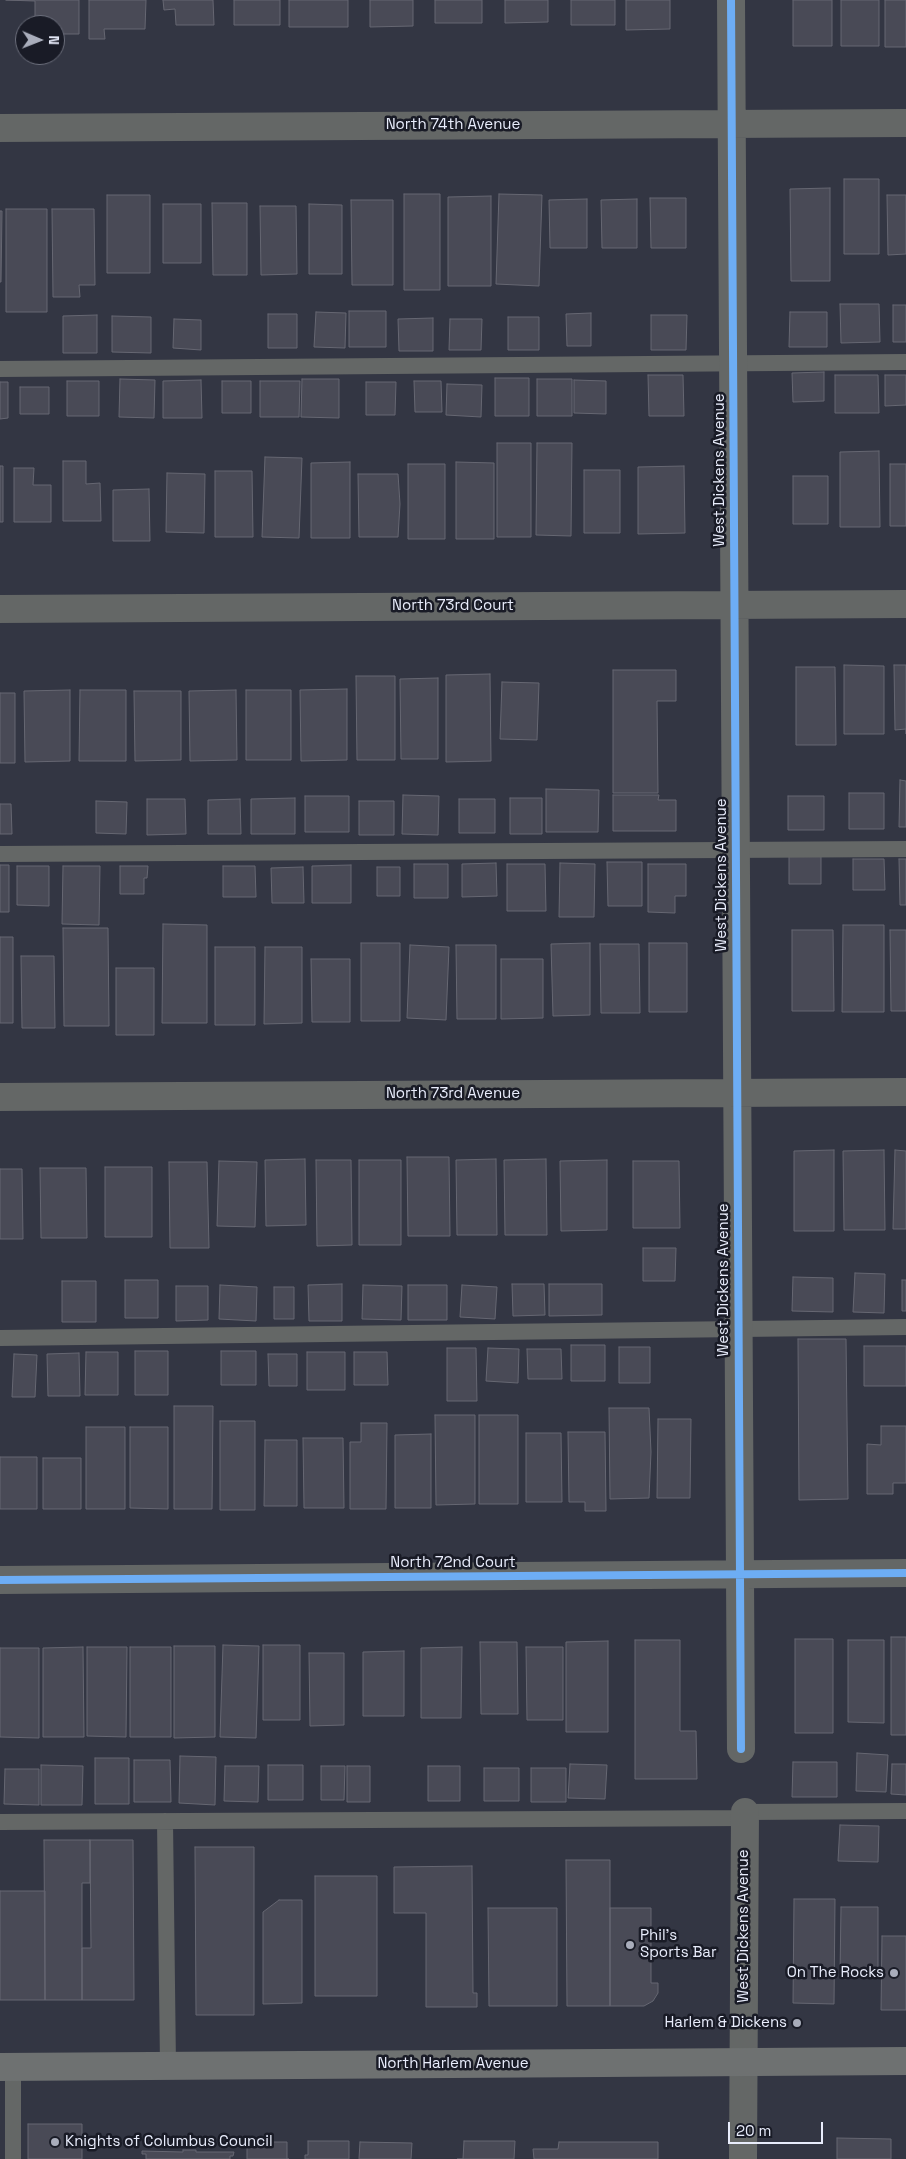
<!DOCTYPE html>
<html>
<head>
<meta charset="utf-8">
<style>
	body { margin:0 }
	#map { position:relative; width:906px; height:2159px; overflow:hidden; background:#333643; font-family:"Space Grotesk",sans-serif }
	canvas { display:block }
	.north { position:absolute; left:15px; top:15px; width:50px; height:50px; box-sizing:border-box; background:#191b26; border:1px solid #6c6f7c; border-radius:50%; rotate:91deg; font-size:14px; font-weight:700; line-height:20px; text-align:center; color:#e9edfc }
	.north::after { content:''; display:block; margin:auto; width:18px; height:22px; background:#a9adbb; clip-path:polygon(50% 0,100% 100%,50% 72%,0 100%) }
	.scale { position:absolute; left:728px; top:2122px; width:95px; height:22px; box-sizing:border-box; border:2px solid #e9edfc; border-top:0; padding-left:6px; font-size:15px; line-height:18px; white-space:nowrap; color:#e9edfc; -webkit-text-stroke:4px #191b26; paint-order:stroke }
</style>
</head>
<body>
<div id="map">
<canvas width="906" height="2159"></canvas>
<div class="north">N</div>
<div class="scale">20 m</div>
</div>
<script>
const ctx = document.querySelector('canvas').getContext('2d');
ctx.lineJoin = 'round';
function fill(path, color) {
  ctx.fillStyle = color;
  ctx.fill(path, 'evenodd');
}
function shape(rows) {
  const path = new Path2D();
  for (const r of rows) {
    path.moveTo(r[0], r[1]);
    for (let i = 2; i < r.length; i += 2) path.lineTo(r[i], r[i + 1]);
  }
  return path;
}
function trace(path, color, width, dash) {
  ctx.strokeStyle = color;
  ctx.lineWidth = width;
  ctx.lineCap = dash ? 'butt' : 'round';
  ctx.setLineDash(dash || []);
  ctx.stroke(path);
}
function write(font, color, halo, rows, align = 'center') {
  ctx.font = font + ' "Space Grotesk",sans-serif';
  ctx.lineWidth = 5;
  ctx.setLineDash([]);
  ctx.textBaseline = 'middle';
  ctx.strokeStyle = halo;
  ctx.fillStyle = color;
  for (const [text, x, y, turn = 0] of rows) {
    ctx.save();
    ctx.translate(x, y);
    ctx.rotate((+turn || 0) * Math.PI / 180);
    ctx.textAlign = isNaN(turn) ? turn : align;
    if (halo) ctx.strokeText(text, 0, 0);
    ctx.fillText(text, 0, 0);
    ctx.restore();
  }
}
const building = shape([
	[6,0,79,0,79,34,55,34,55,25,35,25,35,1,6,0],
	[89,0,146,0,145,29,104,29,105,39,89,39,89,0],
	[163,0,213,0,214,25,176,25,175,9,164,10,163,0],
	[234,0,280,0,280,25,234,25,234,0],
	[289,0,348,0,348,27,289,27,289,0],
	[370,0,413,0,413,26,370,27,370,0],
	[435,0,482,0,482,23,435,23,435,0],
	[505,0,548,0,548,22,505,23,505,0],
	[571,0,615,0,615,25,571,25,571,0],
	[626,0,670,0,670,29,626,30,626,0],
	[793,0,832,0,832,46,793,46,793,0],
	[841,0,879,0,879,46,841,46,841,0],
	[885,0,906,0,906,47,885,47,885,0],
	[844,179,879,179,879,254,844,254,844,179],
	[830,188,830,281,791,281,790,189,830,188],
	[404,194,440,194,440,290,404,290,404,194],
	[499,194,542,195,539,286,496,284,499,194],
	[107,195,150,195,150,273,107,273,107,195],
	[887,195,906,195,906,254,888,255,887,195],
	[491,196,491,286,448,286,448,197,491,196],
	[650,198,686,198,686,248,651,248,650,198],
	[587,199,587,248,550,248,549,200,587,199],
	[637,199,637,248,602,248,601,200,637,199],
	[351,200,393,200,393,285,352,285,351,200],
	[212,203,247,203,247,275,213,275,212,203],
	[163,204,201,204,201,263,163,263,163,204],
	[309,204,342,205,342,274,309,274,309,204],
	[260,206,296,206,297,274,261,275,260,206],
	[6,209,47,209,47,312,6,312,6,209],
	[52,209,94,209,95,285,79,285,80,297,53,297,52,209],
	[0,211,2,211,1,282,0,282,0,211],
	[840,304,879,304,880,342,841,343,840,304],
	[893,305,906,305,906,342,893,342,893,305],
	[349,311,386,311,386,347,349,347,349,311],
	[316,312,346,313,345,348,314,347,316,312],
	[790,312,827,312,827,347,789,347,790,312],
	[591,313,591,346,567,346,566,314,591,313],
	[268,314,297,314,297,348,268,348,268,314],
	[97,315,97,353,63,353,63,316,97,315],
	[651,315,687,315,686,350,651,350,651,315],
	[112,316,151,317,151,353,112,352,112,316],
	[508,317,539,317,539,350,508,350,508,317],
	[433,318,433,351,399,351,398,319,433,318],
	[174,319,201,320,201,350,173,348,174,319],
	[450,319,482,319,481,350,449,350,450,319],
	[824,372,824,401,793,402,792,373,824,372],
	[648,375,683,375,684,416,649,416,648,375],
	[835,375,878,375,879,413,835,413,835,375],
	[885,375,906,375,906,405,885,406,885,375],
	[495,378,529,378,529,416,495,416,495,378],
	[120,379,155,380,154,418,119,417,120,379],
	[302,379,339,379,339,418,301,417,302,379],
	[537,379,572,379,572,416,537,416,537,379],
	[201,380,202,418,163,418,163,381,201,380],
	[574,380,606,381,606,414,574,413,574,380],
	[67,381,99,381,99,416,67,416,67,381],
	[222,381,251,381,251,413,222,413,222,381],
	[260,381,300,381,299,417,260,417,260,381],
	[414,381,441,381,442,412,415,412,414,381],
	[0,382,8,382,8,418,0,419,0,382],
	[366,382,396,382,395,415,366,415,366,382],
	[447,384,482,385,481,417,446,415,447,384],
	[20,387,49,387,49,414,20,414,20,387],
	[497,443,531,443,531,537,497,537,497,443],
	[537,443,572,443,571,536,536,535,537,443],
	[879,451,880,527,840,527,840,452,879,451],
	[265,457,302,458,299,538,262,537,265,457],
	[63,461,86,461,86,484,100,483,101,521,63,521,63,461],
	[350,462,350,538,311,538,311,463,350,462],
	[456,462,494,463,494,539,456,539,456,462],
	[408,464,445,464,445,539,408,539,408,464],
	[890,464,906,464,906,526,890,526,890,464],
	[0,466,3,466,3,522,0,522,0,466],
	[684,466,685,533,638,534,638,467,684,466],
	[14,468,34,468,33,485,51,485,51,522,14,522,14,468],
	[584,470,620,470,620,533,584,533,584,470],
	[215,471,252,471,253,537,215,537,215,471],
	[167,473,205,474,204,533,166,532,167,473],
	[358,474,398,474,400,504,398,537,359,537,358,474],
	[793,476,828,476,828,524,793,524,793,476],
	[149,489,150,541,113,541,113,490,149,489],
	[844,665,884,666,884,734,844,734,844,665],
	[894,665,906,665,906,734,906,729,895,730,894,665],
	[796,667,835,667,836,745,796,745,796,667],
	[613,670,676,670,676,701,657,701,658,793,613,793,613,670],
	[490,674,491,761,446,762,446,675,490,674],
	[356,676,395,676,395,760,357,760,356,676],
	[438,678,438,759,401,759,400,679,438,678],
	[502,682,539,683,537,740,500,739,502,682],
	[347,689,347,760,301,761,300,690,347,689],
	[70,690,70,761,25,762,24,691,70,690],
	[80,690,126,690,126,761,79,761,80,690],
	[236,690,237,760,190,761,189,691,236,690],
	[246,690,291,690,291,760,246,760,246,690],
	[134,691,181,691,181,760,135,761,134,691],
	[0,693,15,693,15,763,0,763,0,693],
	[900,780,906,781,906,827,899,827,900,780],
	[546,789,599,790,598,832,546,832,546,789],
	[849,793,884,793,884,829,849,829,849,793],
	[403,795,439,796,438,835,402,834,403,795],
	[613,795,659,795,658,800,676,800,676,831,613,831,613,795],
	[305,796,349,796,349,832,305,832,305,796],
	[788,796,824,796,824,830,788,830,788,796],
	[295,798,295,834,251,834,251,799,295,798],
	[510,798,542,798,542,834,510,834,510,798],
	[147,799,185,799,186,834,147,835,147,799],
	[240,799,241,834,208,834,208,800,240,799],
	[459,799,495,799,495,833,459,833,459,799],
	[96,801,127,802,126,834,96,833,96,801],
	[359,801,394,801,394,835,359,835,359,801],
	[0,804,11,804,12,834,0,834,0,804],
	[789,855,821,855,821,884,789,884,789,855],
	[853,859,884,859,885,890,853,890,853,859],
	[899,859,906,859,906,905,900,905,899,859],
	[607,862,642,862,642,906,608,906,607,862],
	[496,863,497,896,462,897,462,864,496,863],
	[560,863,595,864,594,917,559,917,560,863],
	[414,864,448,864,448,898,414,898,414,864],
	[507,864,545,864,546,911,507,911,507,864],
	[648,864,686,864,686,896,675,896,675,913,648,912,648,864],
	[0,865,9,865,9,912,0,912,0,865],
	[351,865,351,903,312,903,312,866,351,865],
	[17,866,49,866,49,906,17,905,17,866],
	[63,866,100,866,99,925,62,924,63,866],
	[120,866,148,866,147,878,144,878,144,894,120,894,120,866],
	[223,866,255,866,256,897,223,897,223,866],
	[303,867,304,903,272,903,271,868,303,867],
	[377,867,400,867,400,896,377,896,377,867],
	[163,924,207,925,207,1023,162,1023,163,924],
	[843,925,884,925,884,1012,842,1012,843,925],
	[63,928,108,928,109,1026,64,1026,63,928],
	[792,930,833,930,834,1011,792,1011,792,930],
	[890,930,906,930,906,1011,891,1011,890,930],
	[0,937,13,937,13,1023,0,1023,0,937],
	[361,943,400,943,400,1021,361,1021,361,943],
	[590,943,590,1015,553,1016,551,944,590,943],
	[649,943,687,943,687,1012,649,1012,649,943],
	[600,944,639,944,640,1013,601,1013,600,944],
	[410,945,449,947,446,1020,407,1018,410,945],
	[456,945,496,945,496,1019,457,1019,456,945],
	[215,947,255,947,255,1025,215,1025,215,947],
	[265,947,302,947,302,1023,264,1024,265,947],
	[21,956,54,956,55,1028,22,1028,21,956],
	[311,959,350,959,350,1022,312,1022,311,959],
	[501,959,543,959,543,1018,501,1019,501,959],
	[116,968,154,968,154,1035,116,1035,116,968],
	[834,1150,834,1231,794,1231,794,1151,834,1150],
	[884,1150,885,1230,844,1230,843,1151,884,1150],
	[895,1150,906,1151,906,1229,893,1229,895,1150],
	[407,1157,449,1157,450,1236,408,1236,407,1157],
	[305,1159,306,1225,266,1226,265,1160,305,1159],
	[496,1159,497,1235,457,1235,456,1160,496,1159],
	[546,1159,547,1235,505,1235,504,1160,546,1159],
	[316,1160,351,1160,352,1245,317,1246,316,1160],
	[359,1160,401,1160,401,1245,359,1245,359,1160],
	[607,1160,607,1230,561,1231,560,1161,607,1160],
	[219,1161,257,1162,255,1227,217,1226,219,1161],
	[633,1161,679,1161,680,1228,633,1228,633,1161],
	[169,1162,207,1162,209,1248,170,1248,169,1162],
	[105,1167,152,1167,152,1237,105,1237,105,1167],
	[40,1168,86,1168,87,1238,41,1238,40,1168],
	[0,1169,22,1169,23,1239,0,1239,0,1169],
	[643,1248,676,1248,675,1281,643,1281,643,1248],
	[855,1273,885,1274,884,1313,853,1312,855,1273],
	[793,1277,833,1278,833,1312,792,1311,793,1277],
	[125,1280,158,1280,158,1318,125,1318,125,1280],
	[902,1280,906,1280,906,1311,902,1311,902,1280],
	[62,1281,96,1281,96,1322,62,1322,62,1281],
	[342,1284,342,1321,309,1321,308,1285,342,1284],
	[512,1284,544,1284,545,1315,513,1316,512,1284],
	[549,1284,602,1284,602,1315,549,1316,549,1284],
	[220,1285,257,1287,256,1321,219,1319,220,1285],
	[363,1285,402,1286,401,1320,362,1319,363,1285],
	[408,1285,447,1285,447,1320,408,1320,408,1285],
	[462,1285,497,1287,495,1319,460,1317,462,1285],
	[176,1286,208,1286,208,1320,176,1321,176,1286],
	[274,1287,294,1287,294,1319,274,1319,274,1287],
	[798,1339,846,1339,848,1499,799,1500,798,1339],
	[571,1345,605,1345,605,1381,571,1381,571,1345],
	[864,1346,906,1346,906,1386,864,1386,864,1346],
	[619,1347,650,1347,650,1383,619,1383,619,1347],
	[447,1348,476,1348,477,1401,447,1401,447,1348],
	[488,1348,519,1349,518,1383,486,1381,488,1348],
	[527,1349,561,1349,562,1379,528,1379,527,1349],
	[135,1351,168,1351,168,1395,135,1395,135,1351],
	[221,1351,256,1351,256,1385,221,1385,221,1351],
	[86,1352,118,1352,118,1395,85,1395,86,1352],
	[307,1352,345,1352,345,1390,307,1390,307,1352],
	[354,1352,387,1352,388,1385,354,1385,354,1352],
	[79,1353,80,1396,48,1396,47,1354,79,1353],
	[14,1354,37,1355,35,1397,12,1397,14,1354],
	[268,1354,297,1354,297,1386,269,1386,268,1354],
	[174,1406,213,1406,212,1509,174,1509,174,1406],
	[609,1408,649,1408,651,1452,649,1498,610,1499,609,1408],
	[435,1415,475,1415,475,1504,436,1505,435,1415],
	[479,1415,518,1415,518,1504,479,1504,479,1415],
	[658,1419,691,1419,690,1498,657,1498,658,1419],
	[220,1421,255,1421,255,1510,220,1510,220,1421],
	[361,1423,387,1423,386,1509,350,1509,350,1442,361,1442,361,1423],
	[881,1426,906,1426,906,1483,893,1483,893,1494,867,1494,867,1444,881,1445,881,1426],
	[86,1427,125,1427,125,1509,86,1509,86,1427],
	[130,1427,168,1427,168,1509,130,1508,130,1427],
	[568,1432,605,1432,606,1511,585,1511,585,1502,569,1502,568,1432],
	[526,1433,561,1433,562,1502,526,1502,526,1433],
	[431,1434,431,1508,395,1508,395,1435,431,1434],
	[303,1438,343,1438,344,1508,304,1508,303,1438],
	[265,1440,297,1440,297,1506,264,1506,265,1440],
	[0,1457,37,1457,37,1509,0,1509,0,1457],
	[43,1458,81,1458,81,1509,43,1509,43,1458],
	[891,1637,906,1637,906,1735,891,1735,891,1637],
	[795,1639,833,1639,833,1733,795,1733,795,1639],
	[635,1640,680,1640,680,1731,696,1731,697,1779,635,1779,635,1640],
	[848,1640,884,1640,884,1723,848,1722,848,1640],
	[608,1641,608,1732,566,1732,566,1642,608,1641],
	[480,1642,517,1642,518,1714,481,1714,480,1642],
	[223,1645,259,1646,256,1738,220,1737,223,1645],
	[263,1645,300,1645,300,1720,263,1720,263,1645],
	[174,1646,215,1646,215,1737,174,1738,174,1646],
	[83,1647,84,1737,43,1737,43,1648,83,1647],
	[87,1647,127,1647,126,1737,87,1736,87,1647],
	[130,1647,171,1647,171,1737,130,1737,130,1647],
	[462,1647,461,1718,421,1718,421,1648,462,1647],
	[526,1647,563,1647,563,1720,527,1720,526,1647],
	[0,1648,39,1648,39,1738,0,1737,0,1648],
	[404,1651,404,1716,363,1716,363,1652,404,1651],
	[309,1653,344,1653,344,1725,310,1726,309,1653],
	[857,1753,888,1755,886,1792,856,1791,857,1753],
	[180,1756,216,1757,215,1805,179,1803,180,1756],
	[95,1758,129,1758,129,1804,95,1804,95,1758],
	[134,1760,170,1760,171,1802,134,1802,134,1760],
	[793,1762,837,1762,837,1797,792,1797,793,1762],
	[570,1764,607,1765,605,1799,568,1798,570,1764],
	[892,1764,906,1764,906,1795,891,1794,892,1764],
	[41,1765,83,1766,82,1805,41,1805,41,1765],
	[268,1765,303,1765,303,1800,268,1800,268,1765],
	[225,1766,259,1766,258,1802,224,1801,225,1766],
	[321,1766,345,1766,344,1800,321,1800,321,1766],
	[347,1766,370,1766,370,1802,347,1802,347,1766],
	[428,1766,460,1766,460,1801,428,1801,428,1766],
	[484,1768,519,1768,519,1801,484,1801,484,1768],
	[531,1768,566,1768,566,1802,531,1802,531,1768],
	[5,1769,39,1769,39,1805,4,1804,5,1769],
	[840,1825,879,1826,878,1862,838,1861,840,1825],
	[44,1840,90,1840,90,1883,82,1883,82,2000,45,2000,44,1840],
	[90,1840,133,1840,134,2000,82,2000,82,1948,91,1948,90,1840],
	[195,1847,254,1847,254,2015,196,2015,195,1847],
	[566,1860,610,1860,610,2006,567,2006,566,1860],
	[472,1866,473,1993,477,1993,477,2007,426,2007,426,1913,394,1913,394,1867,472,1866],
	[315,1876,377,1876,377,1996,315,1996,315,1876],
	[0,1891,45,1891,45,2000,0,2000,0,1891],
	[794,1899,835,1899,834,2004,793,2003,794,1899],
	[279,1900,302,1900,302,2003,263,2004,263,1912,279,1900],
	[841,1907,878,1907,878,1976,840,1976,841,1907],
	[488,1908,557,1908,557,2006,489,2006,488,1908],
	[610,1908,651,1908,651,1983,658,1983,658,1993,653,2001,644,2006,610,2006,610,1908],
	[882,1936,906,1936,906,2010,881,2010,882,1936],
	[28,2124,82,2124,82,2159,28,2159,28,2124],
	[837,2138,891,2139,891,2159,837,2159,837,2138],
	[308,2141,349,2141,349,2159,305,2159,305,2155,308,2155,308,2141],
	[464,2141,515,2141,514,2159,457,2159,463,2159,464,2141],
	[247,2142,287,2142,287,2159,289,2159,247,2159,247,2142],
	[360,2142,412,2143,411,2159,359,2159,360,2142],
	[559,2142,658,2142,658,2159,534,2159,533,2149,558,2149,559,2142],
	[183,2150,196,2150,196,2152,234,2152,233,2156,230,2156,230,2159,146,2159,146,2154,142,2154,142,2151,183,2152,183,2150]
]);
const lane = shape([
	[0,369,906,362],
	[0,854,906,849],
	[0,1338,906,1327],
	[745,1812,906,1811],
	[165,1821,168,2066],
	[0,1822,745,1818],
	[13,2067,13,2159]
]);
const street = shape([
	[731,0,741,1749],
	[0,128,906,123],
	[0,609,906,604],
	[0,1097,906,1092],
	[0,1580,906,1573],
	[743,2159,745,1812]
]);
const primary = shape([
	[0,2067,906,2061]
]);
const cycleway = shape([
	[731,0,741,1749],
	[0,1580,906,1573]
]);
const markers = [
	[630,1945,5,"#a9adbb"],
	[894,1973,5,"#a9adbb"],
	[797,2023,5,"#a9adbb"],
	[55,2142,5,"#a9adbb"]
];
const streetNames = [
	["North 74th Avenue",453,125],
	["West Dickens Avenue",720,470,-90],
	["North 73rd Court",453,606],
	["West Dickens Avenue",722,875,-90],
	["North 73rd Avenue",453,1094],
	["West Dickens Avenue",724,1280,-90],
	["North 72nd Court",453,1563],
	["West Dickens Avenue",744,1926,-90],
	["North Harlem Avenue",453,2064]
];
const poiNames = [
	["Phil's",640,1936],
	["Sports Bar",640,1953],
	["On The Rocks",884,1973,"right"],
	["Harlem & Dickens",787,2023,"right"],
	["Knights of Columbus Council",65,2142]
];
fill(building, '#494a56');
trace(building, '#666772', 1);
trace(lane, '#646766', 16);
trace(street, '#646766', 28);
trace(primary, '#6e7171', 28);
trace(cycleway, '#6dadf4', 8);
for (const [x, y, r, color] of markers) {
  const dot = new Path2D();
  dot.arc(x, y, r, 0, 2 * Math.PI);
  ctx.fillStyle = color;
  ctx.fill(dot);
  trace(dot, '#191b26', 2);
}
write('15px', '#e9edfc', '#191b26', streetNames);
write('15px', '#e9edfc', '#191b26', poiNames, 'left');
</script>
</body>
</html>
